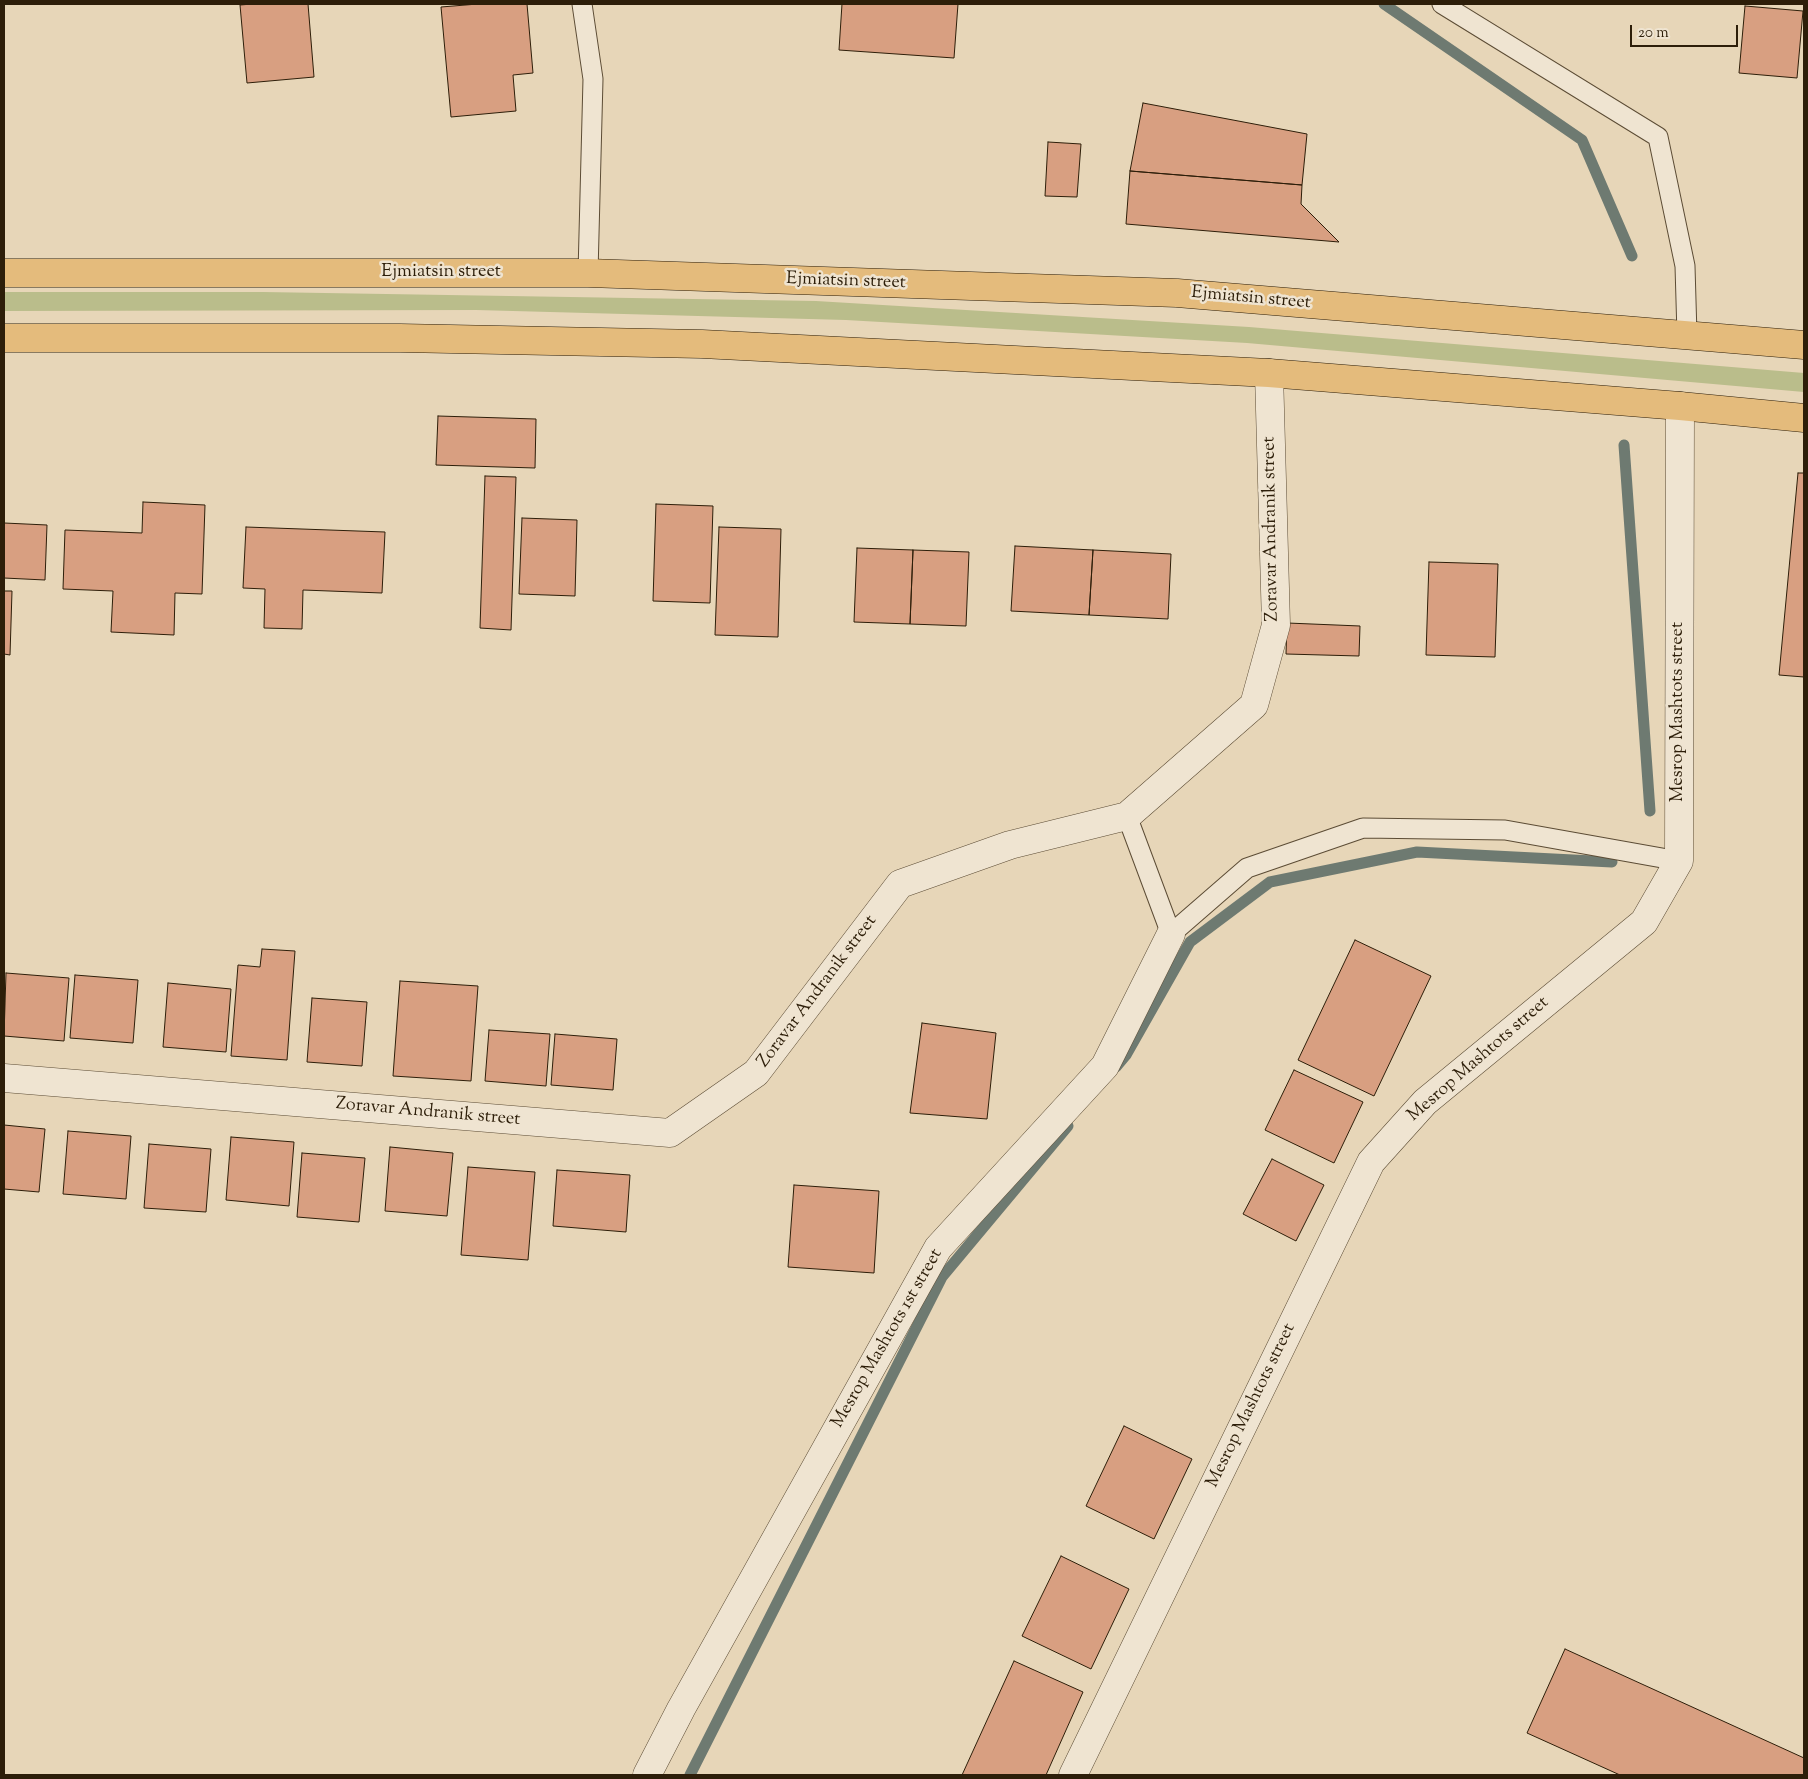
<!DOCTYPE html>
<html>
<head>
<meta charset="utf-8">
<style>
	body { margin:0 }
	#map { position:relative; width:1808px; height:1779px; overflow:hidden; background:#e7d6b8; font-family:"Sorts Mill Goudy",serif }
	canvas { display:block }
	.frame { position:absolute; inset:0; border:5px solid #2d1e09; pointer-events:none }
	.scale { position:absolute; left:1630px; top:25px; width:108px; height:22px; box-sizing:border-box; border:2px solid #2d1e09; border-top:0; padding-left:6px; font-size:15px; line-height:18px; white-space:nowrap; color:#2d1e09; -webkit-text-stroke:4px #efe4d1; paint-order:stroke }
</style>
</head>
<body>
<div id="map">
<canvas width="1808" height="1779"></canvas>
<div class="frame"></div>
<div class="scale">20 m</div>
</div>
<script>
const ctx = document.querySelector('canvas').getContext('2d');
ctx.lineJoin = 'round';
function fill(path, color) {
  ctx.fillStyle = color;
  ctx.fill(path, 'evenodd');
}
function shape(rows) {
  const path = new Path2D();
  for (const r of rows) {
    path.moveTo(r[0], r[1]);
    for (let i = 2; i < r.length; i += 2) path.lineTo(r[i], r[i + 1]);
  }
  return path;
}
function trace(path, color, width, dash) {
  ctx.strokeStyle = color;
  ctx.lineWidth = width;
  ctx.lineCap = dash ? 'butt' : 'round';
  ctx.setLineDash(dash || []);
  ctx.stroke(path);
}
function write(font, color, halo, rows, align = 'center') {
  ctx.font = font + ' "Sorts Mill Goudy",serif';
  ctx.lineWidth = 5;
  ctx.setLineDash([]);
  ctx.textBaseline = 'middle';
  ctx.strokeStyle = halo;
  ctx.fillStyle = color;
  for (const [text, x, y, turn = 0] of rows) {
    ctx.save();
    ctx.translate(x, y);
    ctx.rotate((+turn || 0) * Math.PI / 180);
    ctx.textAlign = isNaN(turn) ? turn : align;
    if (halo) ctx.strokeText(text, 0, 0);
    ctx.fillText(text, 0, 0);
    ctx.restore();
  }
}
const green = shape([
	[4,292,263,292,816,301,1249,327,1804,373,1804,392,1247,343,846,320,476,310,4,311]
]);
const stream = shape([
	[1384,4,1582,140,1632,256],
	[1624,445,1650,811],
	[1116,1067,1126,1055,1190,942,1270,882,1417,852,1612,862],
	[690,1775,942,1277,1068,1126]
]);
const building = shape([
	[252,4,308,4,314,77,247,83,240,5,252,4],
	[478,4,527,4,533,73,513,75,516,111,451,117,441,7,478,4],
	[842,4,958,4,954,58,839,50,842,4],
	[1745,6,1803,11,1797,78,1739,73,1745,6],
	[1143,103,1307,134,1302,185,1130,171,1143,103],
	[1048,142,1081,144,1077,197,1045,196,1048,142],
	[1130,171,1302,185,1301,204,1339,242,1126,224,1130,171],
	[438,416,536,419,535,468,436,465,438,416],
	[1798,473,1804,473,1804,677,1779,675,1798,473],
	[485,476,516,477,511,630,480,628,485,476],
	[143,502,205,505,202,594,175,593,174,635,111,632,113,591,63,589,65,530,142,533,143,502],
	[656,504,713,506,710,603,653,601,656,504],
	[522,518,577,520,575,596,519,594,522,518],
	[4,523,47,525,45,580,4,578,4,523],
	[246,527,385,532,382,593,303,590,302,629,264,628,265,589,243,588,246,527],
	[719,527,781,529,778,637,715,635,719,527],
	[1015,546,1093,550,1089,615,1011,611,1015,546],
	[857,548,913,550,910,624,854,622,857,548],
	[913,550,969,552,966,626,910,624,913,550],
	[1093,550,1171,554,1168,619,1089,615,1093,550],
	[1429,562,1498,564,1495,657,1426,655,1429,562],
	[4,591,12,591,10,655,4,654,4,591],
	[1287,623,1360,626,1359,656,1286,654,1287,623],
	[1355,940,1431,976,1374,1096,1298,1060,1355,940],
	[262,949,295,951,287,1060,231,1056,238,965,260,967,262,949],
	[6,973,69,978,64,1041,4,1036,6,973],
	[75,975,138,980,133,1043,70,1038,75,975],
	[400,981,478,986,471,1081,393,1076,400,981],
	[168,983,231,989,226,1052,163,1047,168,983],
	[312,998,367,1002,362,1066,307,1062,312,998],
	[922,1023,996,1033,987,1119,910,1113,922,1023],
	[489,1030,550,1034,546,1086,485,1081,489,1030],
	[555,1034,617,1039,613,1090,551,1085,555,1034],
	[1294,1070,1363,1102,1334,1163,1265,1130,1294,1070],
	[4,1125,45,1129,39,1192,4,1189,4,1125],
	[68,1131,131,1136,126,1199,63,1194,68,1131],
	[231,1137,294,1142,289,1206,226,1200,231,1137],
	[149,1144,211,1149,206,1212,144,1208,149,1144],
	[390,1147,453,1153,447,1216,385,1211,390,1147],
	[302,1153,365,1158,359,1222,297,1217,302,1153],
	[1272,1159,1324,1185,1296,1241,1243,1214,1272,1159],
	[468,1167,535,1172,528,1260,461,1255,468,1167],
	[557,1170,630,1175,626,1232,553,1226,557,1170],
	[794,1185,879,1191,874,1273,788,1267,794,1185],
	[1124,1426,1192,1459,1154,1539,1086,1506,1124,1426],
	[1061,1556,1129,1589,1091,1669,1022,1636,1061,1556],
	[1565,1649,1804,1758,1804,1775,1620,1775,1527,1733,1565,1649],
	[1014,1661,1083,1692,1046,1775,962,1775,1014,1661]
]);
const lane = shape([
	[582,4,593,79,588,273],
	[1442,4,1658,137,1685,266,1687,335],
	[1127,816,1171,934,1247,868,1363,828,1505,830,1679,861]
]);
const street = shape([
	[4,1078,670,1133,756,1073,900,884,1010,845,1127,816,1254,705,1276,625,1269,373],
	[647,1775,681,1709,938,1248,1105,1066,1171,934],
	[1073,1775,1371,1162,1425,1102,1644,922,1679,861,1680,406]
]);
const highway = shape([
	[4,273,588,273,1177,293,1804,345],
	[4,338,400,338,702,344,1269,373,1680,406,1804,418]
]);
const streetNames = [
	["Ejmiatsin street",441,273],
	["Ejmiatsin street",846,282,2],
	["Ejmiatsin street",1251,299,5],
	["Zoravar Andranik street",1272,529,-91],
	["Mesrop Mashtots street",1679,712,-90],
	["Zoravar Andranik street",818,992,-53],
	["Mesrop Mashtots street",1479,1060,-41],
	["Zoravar Andranik street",428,1113,5],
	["Mesrop Mashtots 1st street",888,1339,-60],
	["Mesrop Mashtots street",1252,1406,-64]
];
fill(green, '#babd8b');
trace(stream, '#6e7a71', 11);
fill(building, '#d89f81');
trace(building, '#2d1e09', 1);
trace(lane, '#5c4c35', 21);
trace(street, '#5c4c35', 29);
trace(highway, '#2d1e09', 29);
trace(lane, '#efe4d1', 19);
trace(street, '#efe4d1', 28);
trace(highway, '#e4bb7c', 28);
write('18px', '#2d1e09', '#efe4d1', streetNames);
</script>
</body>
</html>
